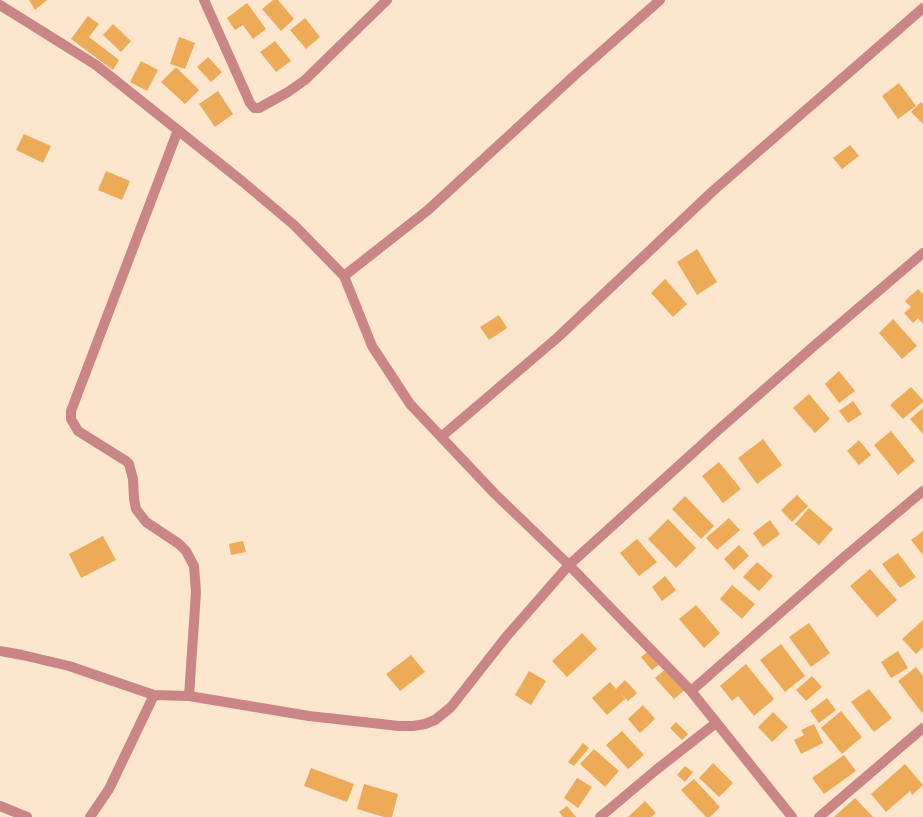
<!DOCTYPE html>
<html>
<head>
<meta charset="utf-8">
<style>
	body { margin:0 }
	canvas { display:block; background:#fce7ce }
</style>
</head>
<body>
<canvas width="923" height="817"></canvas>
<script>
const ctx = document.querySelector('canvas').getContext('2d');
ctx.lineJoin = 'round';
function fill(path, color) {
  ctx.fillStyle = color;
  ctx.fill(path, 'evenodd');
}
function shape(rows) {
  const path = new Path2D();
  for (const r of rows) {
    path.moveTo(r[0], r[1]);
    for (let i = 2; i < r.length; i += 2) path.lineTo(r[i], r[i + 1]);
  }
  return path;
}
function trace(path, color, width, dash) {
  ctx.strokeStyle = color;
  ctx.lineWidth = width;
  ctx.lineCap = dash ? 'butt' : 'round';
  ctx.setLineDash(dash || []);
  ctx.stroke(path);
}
const building = shape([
	[29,0,47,0,35,10],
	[273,0,278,0,294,19,281,31,262,9],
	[247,3,266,29,253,39,243,25,235,30,227,18],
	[88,16,99,24,89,37,119,60,113,70,71,39],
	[305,18,320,37,306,49,290,30],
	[113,24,131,41,121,52,103,35],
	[179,37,195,43,185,69,170,64],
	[275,41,291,61,276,72,260,52],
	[208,57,222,72,211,82,197,67],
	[141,61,158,70,147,91,130,82],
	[176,67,199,90,185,104,161,82],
	[899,83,916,106,898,119,882,96],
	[218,91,233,114,215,127,199,104],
	[921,102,923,104,923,124,911,112],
	[24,134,51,146,43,163,16,150],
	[850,145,859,156,842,169,833,158],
	[106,171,130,181,122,200,98,190],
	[697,249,717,282,697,295,677,262],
	[665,279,687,304,673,317,651,293],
	[918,289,923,294,923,324,918,318,913,323,904,313,911,307,905,301],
	[499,315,507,328,489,340,480,327],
	[893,319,917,346,902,359,879,333],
	[839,371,855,391,839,403,825,384],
	[911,387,923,400,923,402,903,419,890,405],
	[809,394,830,419,815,433,793,408],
	[853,401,862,414,848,423,839,411],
	[923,408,923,434,910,419],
	[891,431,915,461,898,475,874,445],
	[763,439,782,465,757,484,738,458],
	[859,440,871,455,859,465,847,451],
	[719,462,741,489,723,503,702,476],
	[797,495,808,506,792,522,781,510],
	[685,496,714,526,701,539,672,509],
	[809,508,833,529,819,545,795,524],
	[729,518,740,530,717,550,706,538],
	[668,519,696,548,676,568,648,539],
	[770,520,780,534,763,547,753,533],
	[923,531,923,555,911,540],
	[103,536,116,560,81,578,69,554],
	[637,539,657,562,639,576,620,553],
	[243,541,246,552,231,555,229,544],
	[739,545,749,556,734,570,724,559],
	[898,553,916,577,900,588,882,564],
	[757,562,773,576,759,591,743,577],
	[870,569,897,600,877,617,850,586],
	[665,576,676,590,662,601,652,587],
	[732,585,755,604,742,619,720,599],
	[696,605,720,633,704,648,679,619],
	[923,620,923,647,916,654,902,639],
	[809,623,830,653,811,667,789,637],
	[582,633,597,649,567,677,552,661],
	[781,644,805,676,785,692,760,660],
	[650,650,661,663,652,670,641,657],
	[898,651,908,668,891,678,881,662],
	[411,655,425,672,400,691,386,674],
	[746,664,774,699,754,716,738,696,732,701,720,686],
	[916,667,923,676,923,712,922,713,898,681],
	[667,668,686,689,674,699,655,678],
	[529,671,546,681,531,705,515,695],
	[812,676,822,687,806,701,796,690],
	[625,680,637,693,628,701,621,694,625,699,607,715,592,698,610,682,616,689],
	[869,689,892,718,874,732,851,702],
	[827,698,836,710,819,723,810,711],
	[643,705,655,719,640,733,628,719],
	[841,711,862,737,842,754,821,728],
	[773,712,788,727,772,742,758,727],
	[676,722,688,734,682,740,670,728],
	[814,724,823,743,801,754,794,740,804,735,801,730],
	[622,731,644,755,628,769,606,745],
	[583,743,589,748,574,766,568,762],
	[594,749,619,771,605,787,580,764],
	[844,755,856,771,824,794,812,778],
	[713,763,733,783,719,797,699,778],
	[905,764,923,785,912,795,910,791,886,812,871,794],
	[685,766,693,772,685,782,677,775],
	[311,768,354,784,347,802,304,786],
	[577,778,592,787,578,808,564,798],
	[694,779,720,807,710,817,706,817,681,790],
	[364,784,398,794,392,817,384,817,357,809],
	[855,798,873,817,834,817],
	[645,801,656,813,651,817,628,817],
	[567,806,576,817,563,817,559,812]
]);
const minor = shape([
	[204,0,250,103,254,108,259,108,288,92,305,80,387,0],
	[0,5,96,65,243,182,294,225,344,276,372,346,410,404,495,494,569,565,716,432,814,346,923,253],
	[178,130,71,411,71,419,78,431,126,461,129,464,133,479,134,499,136,509,146,522,179,544,186,551,194,566,196,592,189,696],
	[344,276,428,210,575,75,660,0],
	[441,437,557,338,714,190,923,8],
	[0,651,22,655,69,666,154,695],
	[691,691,843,558,923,491],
	[0,806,27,817],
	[90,817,109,789,154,695,189,696,309,716,399,726,413,726,425,724,435,720,451,707,506,637,569,565,691,691,792,817],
	[600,817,656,770,716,723],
	[819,817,923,728]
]);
fill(building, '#edab58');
trace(minor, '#ca8686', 10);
</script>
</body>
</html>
